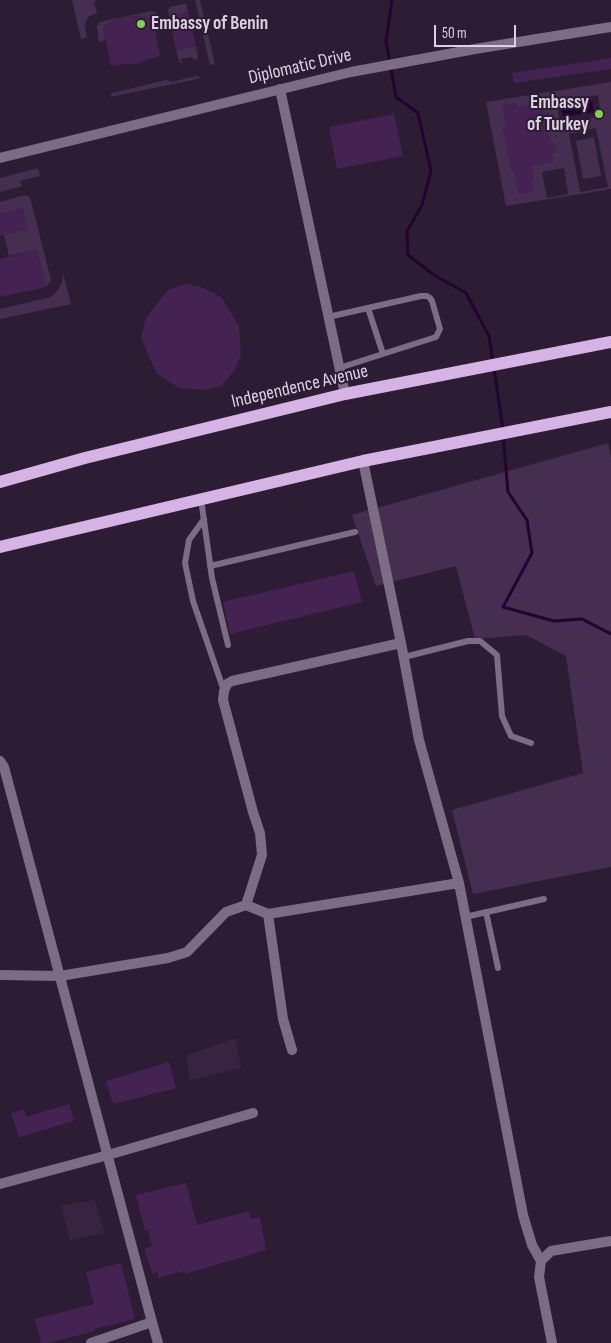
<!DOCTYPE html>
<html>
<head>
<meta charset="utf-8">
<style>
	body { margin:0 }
	#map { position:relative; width:611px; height:1343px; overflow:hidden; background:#2d1d34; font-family:"Sofia Sans Condensed",sans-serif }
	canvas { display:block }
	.scale { position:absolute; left:434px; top:25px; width:82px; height:22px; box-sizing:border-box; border:2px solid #dbd1e0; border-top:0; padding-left:6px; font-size:15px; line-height:18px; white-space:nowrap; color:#dbd1e0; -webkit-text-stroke:4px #2d1d34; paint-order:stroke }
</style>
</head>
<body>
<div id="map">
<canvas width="611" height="1343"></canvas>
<div class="scale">50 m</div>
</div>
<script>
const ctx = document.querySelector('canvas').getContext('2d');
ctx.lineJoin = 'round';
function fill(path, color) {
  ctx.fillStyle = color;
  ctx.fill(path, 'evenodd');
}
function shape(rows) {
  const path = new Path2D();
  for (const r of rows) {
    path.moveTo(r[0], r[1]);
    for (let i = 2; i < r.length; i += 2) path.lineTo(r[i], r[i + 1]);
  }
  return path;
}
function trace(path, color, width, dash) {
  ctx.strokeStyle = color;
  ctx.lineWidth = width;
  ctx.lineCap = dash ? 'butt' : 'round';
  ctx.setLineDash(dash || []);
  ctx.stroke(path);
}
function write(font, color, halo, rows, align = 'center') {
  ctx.font = font + ' "Sofia Sans Condensed",sans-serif';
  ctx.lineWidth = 4;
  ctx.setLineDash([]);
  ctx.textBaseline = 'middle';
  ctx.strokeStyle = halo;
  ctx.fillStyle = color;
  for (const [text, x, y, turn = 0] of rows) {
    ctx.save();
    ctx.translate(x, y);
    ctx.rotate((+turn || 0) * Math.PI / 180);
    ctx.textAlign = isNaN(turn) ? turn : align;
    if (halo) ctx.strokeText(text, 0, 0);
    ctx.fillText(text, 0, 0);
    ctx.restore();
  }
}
const built = shape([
	[235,1038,241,1067,190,1081,186,1056],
	[95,1200,104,1233,70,1240,61,1206]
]);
const green = shape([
	[72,0,99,0,94,1,97,13,88,17,86,21,85,26,87,37,81,39],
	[195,0,200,0,215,64,210,65],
	[183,4,186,4,188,12,181,14,188,48,196,46,198,57,195,60,191,57,180,59,183,63,181,63,179,61,176,50,184,49,176,15,169,16,168,10,170,7],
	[151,11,155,12,160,18,162,29,155,31,153,18,136,16,122,18,109,23,103,28,106,40,99,42,97,26,100,22],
	[196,76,202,78,110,97,112,93,166,80,171,82],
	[611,82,611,189,506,206,486,102],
	[598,95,601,116,560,124,557,102],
	[542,102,544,112,549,112,550,121,546,123,550,142,554,142,556,152,552,153,524,129,534,179,531,180,533,191,519,194,514,170,512,171,503,128,507,127,503,106,516,103,519,114],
	[596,128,608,187,580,192,569,134],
	[564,168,568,194,547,198,542,172],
	[594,137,601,176,583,179,576,141],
	[38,168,40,176,20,181,22,186,0,192,0,178],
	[25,195,30,197,51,280,46,287,37,250,9,256,4,235,27,229,23,209,0,214,0,202],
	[63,273,71,304,0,319,0,309,51,297,58,290,62,282],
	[608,443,611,458,611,867,473,894,452,810,583,773,566,656,526,635,475,639,456,566,376,586,352,515]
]);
const water = shape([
	[592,101,594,112,563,117,561,106]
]);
const stream = shape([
	[392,0,386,41,396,97,418,113,431,171,422,205,407,231,408,255,434,275,466,293,489,336,493,362],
	[494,368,503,429],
	[503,435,508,492,527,520,532,553,503,607,554,621,582,619,611,634]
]);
const building = shape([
	[188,12,196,46,176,50,169,16],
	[136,16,153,18,160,56,148,59,137,64,124,64,111,66,103,28,115,20],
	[611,58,611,69,514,83,512,73],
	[542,102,544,112,548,112,550,122,546,123,550,142,554,142,556,152,552,153,554,162,531,166,534,179,531,180,534,191,519,194,514,170,511,171,503,128,507,127,502,106,516,103,517,107],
	[394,114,403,156,337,169,329,127],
	[22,208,28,229,0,236,0,214],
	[37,250,46,287,0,297,0,259],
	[185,284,199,286,221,297,239,326,241,355,234,371,221,386,206,390,179,388,156,373,141,337,146,318,155,306,168,290],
	[354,571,362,602,230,634,223,602],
	[169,1062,176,1088,113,1104,106,1081],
	[69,1104,74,1121,19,1137,11,1113,24,1109,26,1117],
	[186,1183,197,1225,249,1211,251,1219,260,1217,266,1250,185,1274,184,1271,158,1278,158,1271,153,1274,144,1249,152,1246,148,1230,145,1231,136,1195],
	[121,1263,135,1319,94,1329,94,1331,49,1343,41,1343,35,1319,94,1304,86,1272]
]);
const lane = shape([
	[368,308,383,354],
	[328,317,421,296,427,296,430,298,432,301,440,329,436,337,339,368],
	[201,499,212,578,228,645],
	[204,519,189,540,185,563,193,601,224,691],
	[210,566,355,532],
	[404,657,468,641,480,641,497,655,502,716,511,736,531,743],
	[486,912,498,968],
	[465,917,544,899]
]);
const street = shape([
	[280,89,345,394],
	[0,158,351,72,475,49,611,27],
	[401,643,419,740,459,883,523,1215,532,1245,541,1261],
	[0,761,4,767,152,1322,91,1343],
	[246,905,262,855,260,833,253,812,223,700,224,691,227,684,232,681,401,643,363,461],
	[268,914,283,1019,292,1050],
	[0,975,60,976,168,958,187,952,226,912,246,905,268,914,459,883],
	[0,1184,108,1155,253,1113],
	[152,1322,158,1343],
	[552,1343,539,1277,541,1261,551,1251,611,1241]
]);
const primary = shape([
	[0,482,85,458,345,394,611,342],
	[0,547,363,461,611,412]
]);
const markers = [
	[141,24,5,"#84d04e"],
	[599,114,5,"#84d04e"]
];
const poiNames = [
	["Embassy of Benin",151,24],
	["Embassy",589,103,"right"],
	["of Turkey",589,125,"right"]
];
const streetNames = [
	["Diplomatic Drive",300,67,-13],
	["Independence Avenue",300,387,-13]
];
fill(built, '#382441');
fill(green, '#452e50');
fill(water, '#240331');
trace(stream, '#240331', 3);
fill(building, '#442353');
trace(lane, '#7c6c84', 6);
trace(street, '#7c6c84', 10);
trace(primary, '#d5b4e5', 12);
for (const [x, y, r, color] of markers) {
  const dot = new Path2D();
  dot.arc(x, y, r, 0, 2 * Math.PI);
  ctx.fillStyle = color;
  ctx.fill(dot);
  trace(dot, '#2d1d34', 2);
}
write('bold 19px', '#dbd1e0', '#2d1d34', poiNames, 'left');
write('19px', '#dbd1e0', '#2d1d34', streetNames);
</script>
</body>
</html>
